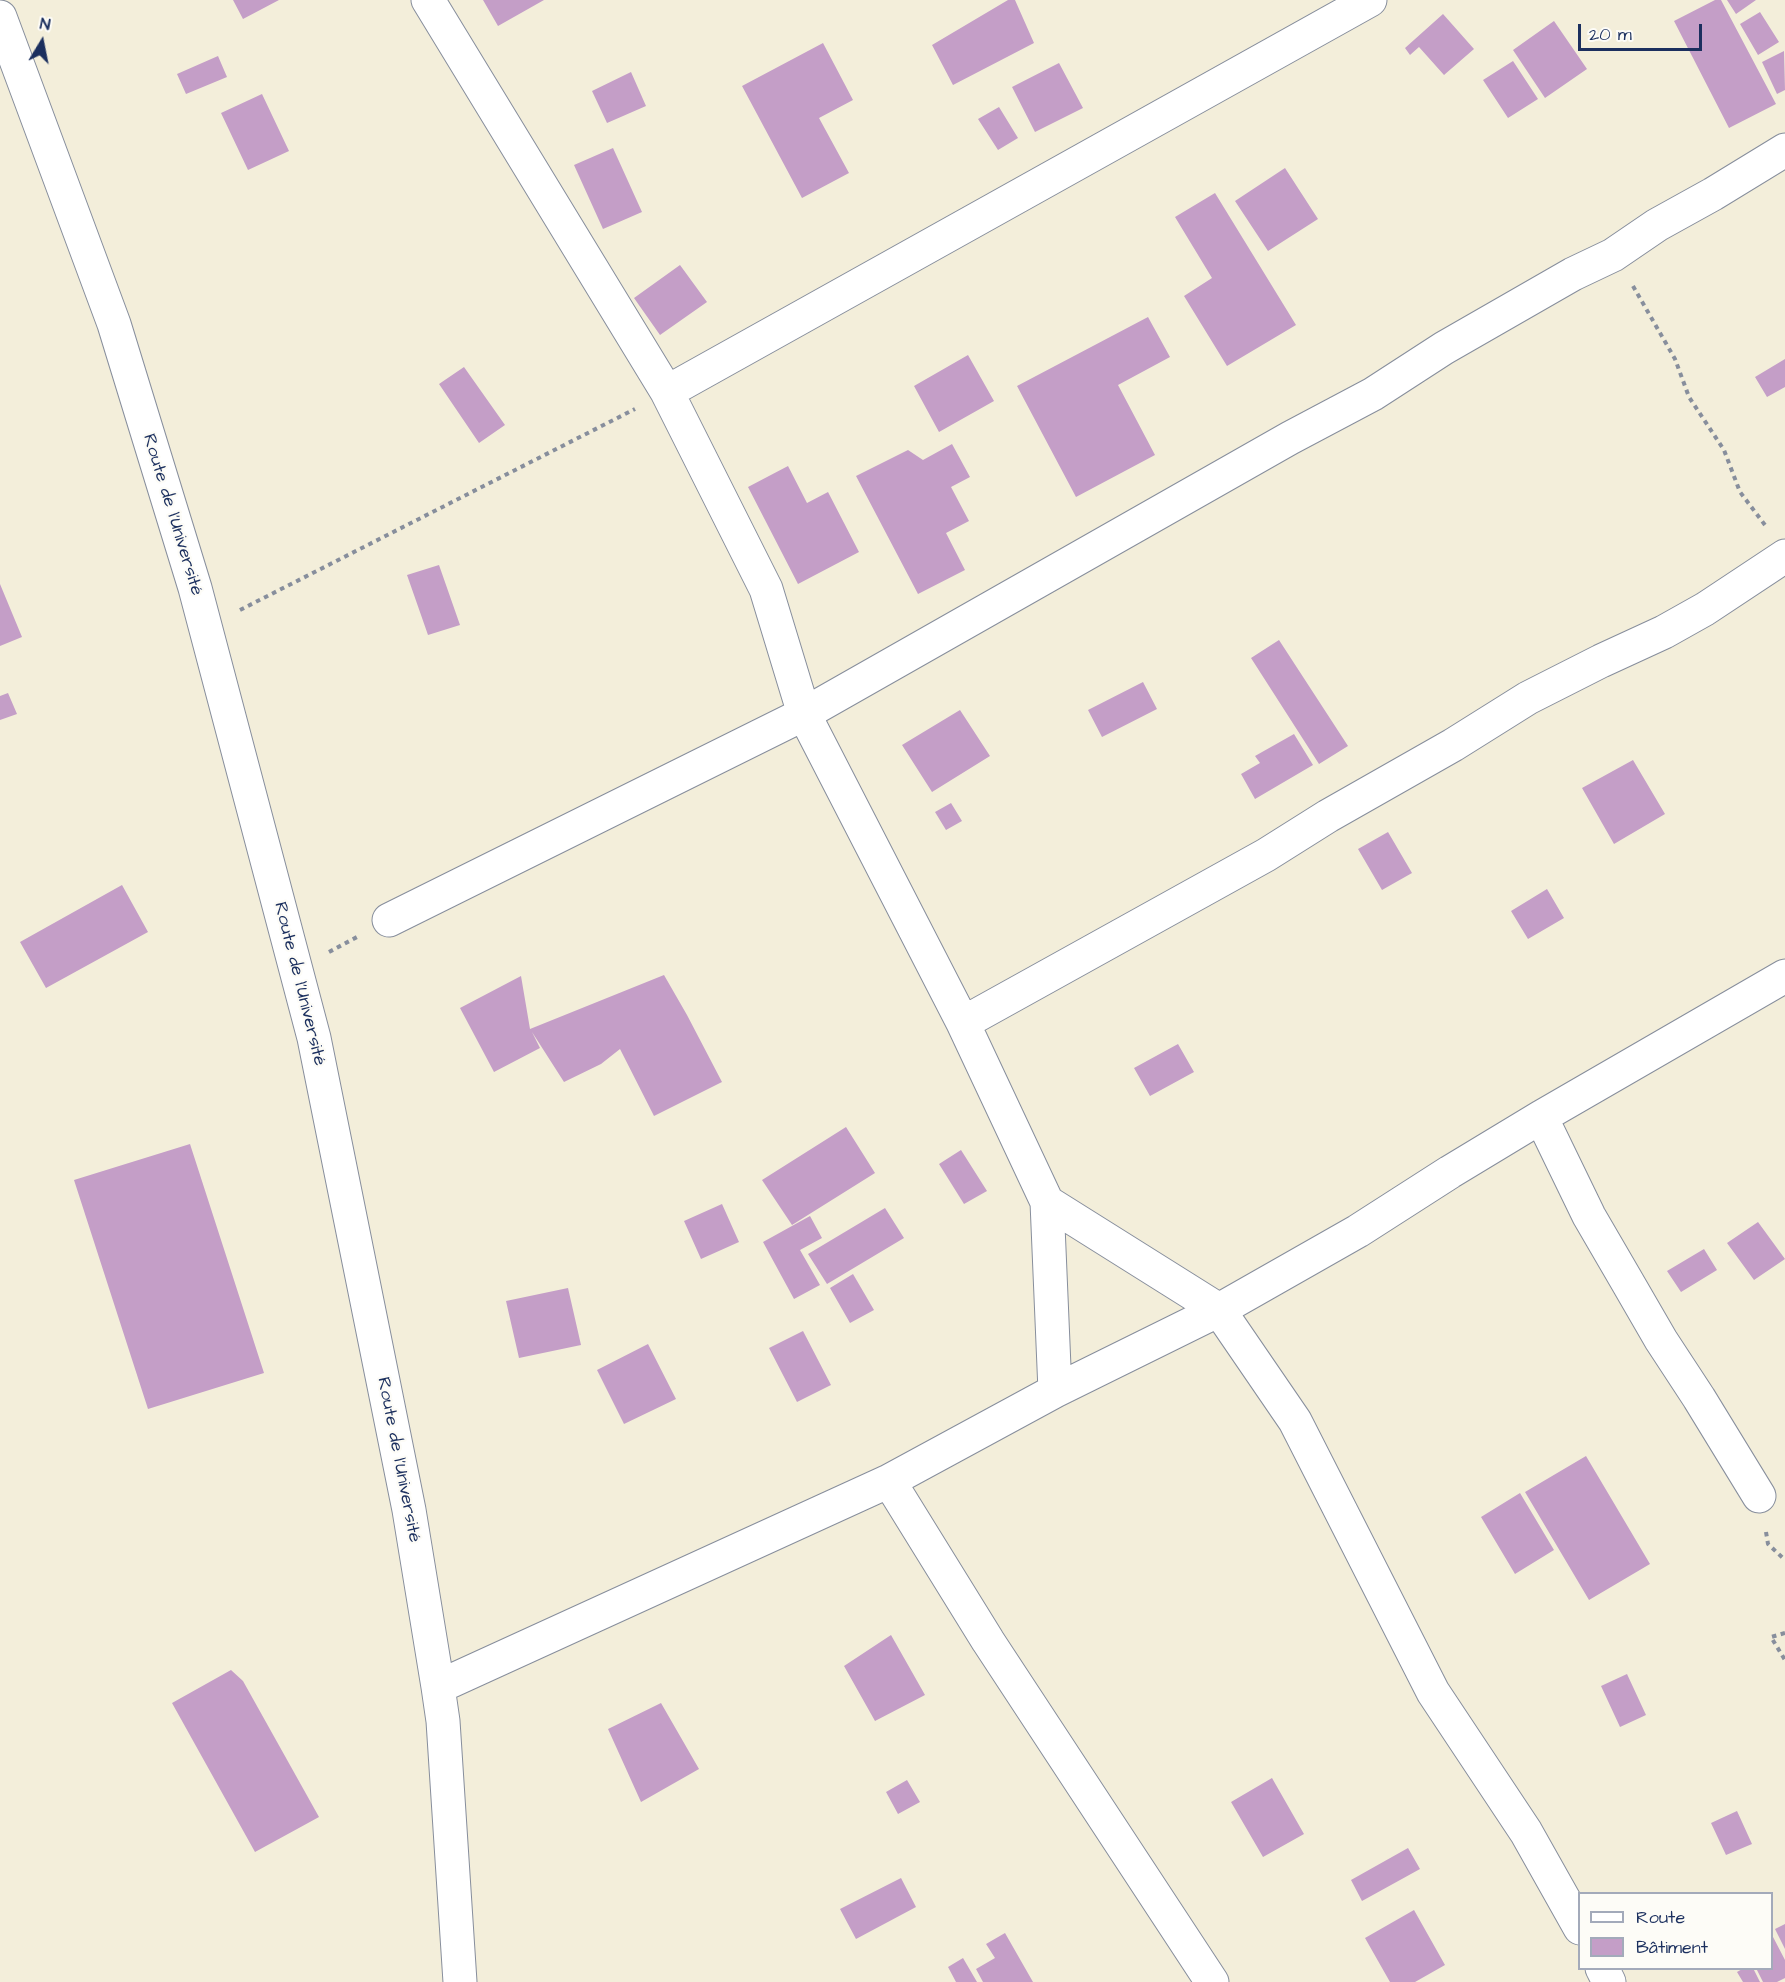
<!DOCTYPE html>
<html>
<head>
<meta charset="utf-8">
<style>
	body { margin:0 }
	#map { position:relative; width:1785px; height:1982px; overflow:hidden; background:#f3eeda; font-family:"Architects Daughter",sans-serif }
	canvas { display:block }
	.legend { position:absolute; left:1578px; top:1892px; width:195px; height:78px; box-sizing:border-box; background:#fdfcf7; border:2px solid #a3aaba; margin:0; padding:8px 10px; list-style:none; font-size:18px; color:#1b2f5e }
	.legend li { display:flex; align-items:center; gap:12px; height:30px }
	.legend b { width:30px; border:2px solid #a3aaba }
	.north { position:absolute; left:12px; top:12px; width:60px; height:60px; -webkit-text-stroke:4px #fdfcf7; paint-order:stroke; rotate:10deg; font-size:16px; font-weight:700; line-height:24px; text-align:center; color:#1b2f5e }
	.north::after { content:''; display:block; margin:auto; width:21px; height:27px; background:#1b2f5e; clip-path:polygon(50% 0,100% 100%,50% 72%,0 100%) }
	.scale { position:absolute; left:1578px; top:24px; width:124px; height:27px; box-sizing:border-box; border:3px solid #1b2f5e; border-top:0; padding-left:8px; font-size:18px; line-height:21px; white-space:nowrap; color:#1b2f5e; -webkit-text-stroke:4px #fdfcf7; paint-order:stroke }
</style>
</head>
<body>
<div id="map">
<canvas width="1785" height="1982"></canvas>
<ul class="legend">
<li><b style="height:8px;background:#fff"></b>Route</li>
<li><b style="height:16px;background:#c49ec7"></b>Bâtiment</li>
</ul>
<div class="north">N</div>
<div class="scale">20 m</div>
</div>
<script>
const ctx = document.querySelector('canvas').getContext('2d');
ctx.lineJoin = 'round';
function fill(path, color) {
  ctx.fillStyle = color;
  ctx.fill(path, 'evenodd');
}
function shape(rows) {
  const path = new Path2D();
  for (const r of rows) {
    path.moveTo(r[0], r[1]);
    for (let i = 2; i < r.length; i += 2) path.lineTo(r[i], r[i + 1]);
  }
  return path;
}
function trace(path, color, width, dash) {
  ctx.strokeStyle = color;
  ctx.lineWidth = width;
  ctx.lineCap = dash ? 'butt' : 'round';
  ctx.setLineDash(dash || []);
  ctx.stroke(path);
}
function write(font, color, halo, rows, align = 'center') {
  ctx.font = font + ' "Architects Daughter",sans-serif';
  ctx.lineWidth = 4.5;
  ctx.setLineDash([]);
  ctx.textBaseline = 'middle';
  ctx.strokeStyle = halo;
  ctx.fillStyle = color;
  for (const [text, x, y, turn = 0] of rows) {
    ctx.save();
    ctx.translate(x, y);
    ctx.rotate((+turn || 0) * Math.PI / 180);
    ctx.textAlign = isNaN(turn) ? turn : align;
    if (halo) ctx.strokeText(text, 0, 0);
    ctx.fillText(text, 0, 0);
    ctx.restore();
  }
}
const building = shape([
	[233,0,279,0,243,19],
	[483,0,544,0,498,26],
	[1008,0,1015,0,1034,43,953,85,932,45],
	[1715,0,1721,0,1776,104,1729,128,1674,21],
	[1727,0,1756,0,1736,14],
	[1760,12,1779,42,1758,55,1740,24],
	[1443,14,1474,49,1444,75,1419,47,1410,55,1405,48],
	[1554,21,1587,69,1545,98,1513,50],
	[823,43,853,100,819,118,849,173,802,198,742,86],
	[1784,51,1785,90,1777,94,1762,62],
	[218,56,227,77,186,94,177,74],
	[1513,61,1538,99,1508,118,1483,80],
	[1059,63,1083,108,1035,132,1012,87],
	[631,72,646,106,607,123,592,91],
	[262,94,289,151,248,170,221,113],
	[999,107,1018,138,998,150,978,119],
	[613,148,642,212,603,229,574,165],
	[1285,168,1318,219,1268,251,1235,201],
	[1215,193,1296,325,1227,366,1184,296,1212,278,1175,217],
	[680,265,707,302,660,335,634,298],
	[1148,317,1170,357,1118,385,1155,455,1076,497,1017,386],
	[968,355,994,401,939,432,914,386],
	[1785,359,1785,387,1767,397,1755,377],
	[464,367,505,425,479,443,439,384],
	[952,444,970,477,951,487,969,521,946,533,965,570,918,594,856,476,908,450,923,460],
	[788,466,807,503,828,492,859,552,798,584,748,487],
	[439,565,460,625,428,635,407,575],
	[0,584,22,637,0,646],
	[1279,640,1348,746,1319,764,1251,658],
	[1143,682,1157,709,1102,737,1088,710],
	[8,693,17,714,0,720,0,696],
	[960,710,990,756,932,792,902,745],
	[1294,734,1313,765,1255,799,1241,774,1260,763,1255,756],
	[1633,760,1665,814,1614,844,1582,788],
	[951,803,962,821,946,830,935,812],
	[1388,832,1412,873,1382,890,1358,849],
	[122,885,148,932,46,988,20,942],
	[1547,889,1564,918,1528,939,1511,911],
	[664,975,687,1015,722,1082,654,1116,620,1049,601,1064,564,1082,532,1032,540,1048,494,1072,460,1008,521,976,530,1029],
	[1178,1044,1194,1072,1150,1096,1134,1068],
	[846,1127,875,1173,792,1225,762,1180],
	[190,1144,264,1373,148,1409,74,1180],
	[961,1150,987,1191,964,1204,939,1164],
	[722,1204,739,1242,701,1259,684,1221],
	[885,1208,904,1238,827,1284,808,1254],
	[810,1216,822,1238,800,1250,820,1285,794,1299,763,1242],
	[1758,1222,1785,1259,1754,1280,1727,1243],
	[1704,1249,1717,1270,1681,1292,1667,1271],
	[853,1274,874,1310,850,1323,830,1288],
	[568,1288,581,1345,519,1358,506,1301],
	[803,1331,831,1385,797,1402,769,1348],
	[648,1344,676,1399,624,1424,597,1370],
	[1586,1456,1650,1564,1589,1600,1525,1492],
	[1520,1493,1554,1550,1515,1574,1481,1517],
	[891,1635,925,1695,875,1721,844,1666],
	[231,1670,243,1681,319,1817,255,1852,172,1703],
	[1627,1674,1646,1715,1620,1727,1601,1686],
	[661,1703,699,1769,641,1802,608,1729],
	[1272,1778,1304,1834,1263,1857,1231,1802],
	[907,1780,920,1802,898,1814,886,1792],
	[1737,1811,1752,1844,1726,1855,1711,1823],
	[1408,1848,1420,1869,1362,1901,1351,1880],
	[901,1878,916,1907,856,1939,840,1909],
	[1414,1910,1445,1965,1415,1982,1390,1982,1365,1938],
	[1785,1924,1785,1949,1775,1929],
	[1005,1933,1033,1982,983,1982,976,1969,995,1958,986,1944],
	[1772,1935,1785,1960,1785,1978,1777,1982,1763,1982,1756,1968,1772,1968],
	[963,1958,977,1982,956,1982,948,1967],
	[1744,1968,1753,1968,1760,1982,1743,1982,1737,1972]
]);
const path = shape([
	[1633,286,1675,359,1689,397,1724,450,1740,492,1765,525],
	[240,610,635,409],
	[329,952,357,937],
	[1766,1532,1768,1544,1785,1560],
	[1785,1633,1771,1637,1785,1660]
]);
const minor = shape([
	[428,0,667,392,766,589,804,714,963,1023,1047,1202,1219,1310,1358,1231,1450,1172,1541,1117,1785,976],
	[0,17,114,324,195,588,314,1038,409,1510,438,1687,443,1721,460,1982],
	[667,392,1370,0],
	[389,920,804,714,1290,438,1373,394,1444,348,1573,274,1613,255,1657,225,1713,194,1785,150],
	[963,1023,1266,855,1328,816,1453,745,1528,698,1601,661,1664,632,1705,609,1785,556],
	[1541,1117,1589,1216,1628,1283,1661,1340,1699,1398,1759,1496],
	[1047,1202,1055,1391],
	[889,1481,988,1641,1212,1982],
	[438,1687,889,1481,1055,1391,1219,1310,1295,1421,1433,1692,1526,1832,1580,1928],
	[1602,1968,1609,1982]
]);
const streetNames = [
	["Route de l'Université",172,515,73],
	["Route de l'Université",299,984,76],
	["Route de l'Université",398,1460,79]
];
fill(building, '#c49ec7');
trace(minor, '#878e9c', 35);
trace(path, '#878e9c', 4, [4.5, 4.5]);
trace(minor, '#fff', 33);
write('18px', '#1b2f5e', '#fdfcf7', streetNames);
</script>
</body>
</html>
